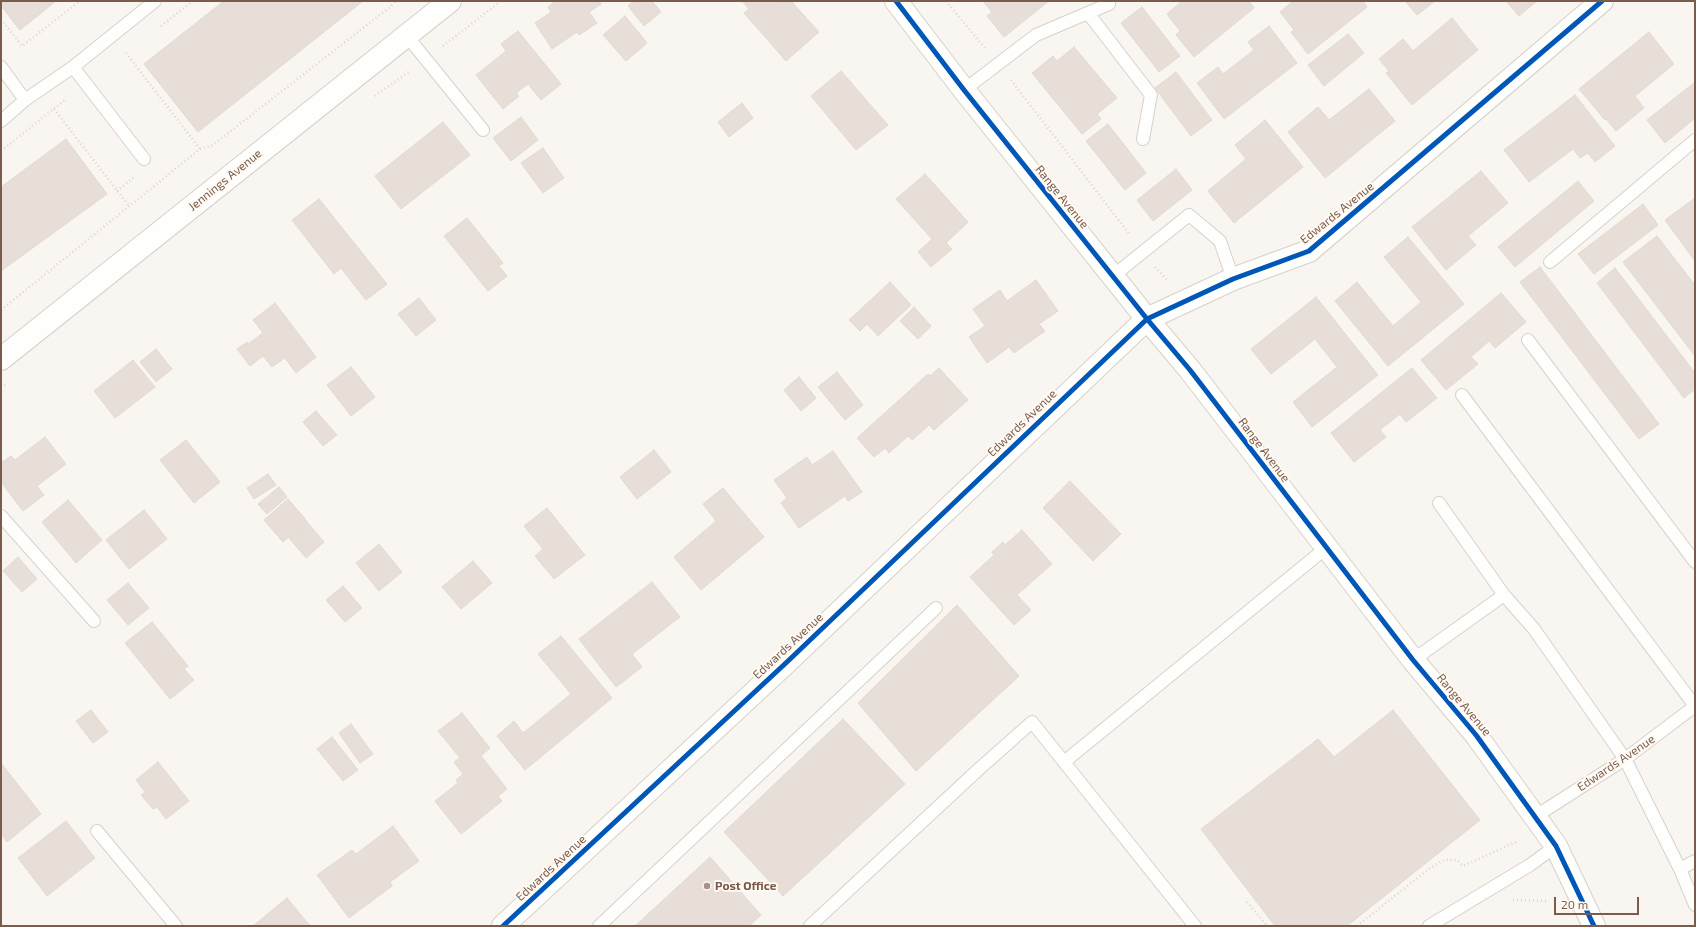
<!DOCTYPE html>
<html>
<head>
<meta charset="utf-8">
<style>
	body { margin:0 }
	#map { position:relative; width:1696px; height:927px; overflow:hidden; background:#f9f5f0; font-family:"Exo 2",sans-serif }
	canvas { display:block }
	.frame { position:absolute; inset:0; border:2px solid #7a5c4d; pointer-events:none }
	.scale { position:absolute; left:1554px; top:897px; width:85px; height:18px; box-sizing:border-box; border:2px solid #7a5c4d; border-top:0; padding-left:5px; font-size:12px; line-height:14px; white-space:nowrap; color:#7a5c4d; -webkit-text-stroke:3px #fffaf3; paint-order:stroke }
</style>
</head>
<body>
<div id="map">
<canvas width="1696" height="927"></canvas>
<div class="frame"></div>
<div class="scale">20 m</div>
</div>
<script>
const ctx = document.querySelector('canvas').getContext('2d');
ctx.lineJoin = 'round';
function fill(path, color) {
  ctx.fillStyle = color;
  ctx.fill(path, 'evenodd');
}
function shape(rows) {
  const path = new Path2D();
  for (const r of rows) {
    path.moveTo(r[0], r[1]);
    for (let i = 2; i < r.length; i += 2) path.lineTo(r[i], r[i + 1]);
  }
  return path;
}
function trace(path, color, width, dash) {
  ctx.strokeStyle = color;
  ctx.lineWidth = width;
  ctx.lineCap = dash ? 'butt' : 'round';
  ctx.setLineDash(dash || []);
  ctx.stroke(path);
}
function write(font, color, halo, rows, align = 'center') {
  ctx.font = font + ' "Exo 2",sans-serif';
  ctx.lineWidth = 4;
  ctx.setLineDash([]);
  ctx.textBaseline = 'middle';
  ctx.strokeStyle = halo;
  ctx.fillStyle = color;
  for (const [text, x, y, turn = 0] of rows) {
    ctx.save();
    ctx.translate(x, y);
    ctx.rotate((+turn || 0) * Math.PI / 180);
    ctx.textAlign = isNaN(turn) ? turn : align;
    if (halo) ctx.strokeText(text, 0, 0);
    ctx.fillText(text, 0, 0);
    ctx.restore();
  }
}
const building = shape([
	[1,1,56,1,20,30,1,6,1,1],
	[224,1,363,1,198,132,144,64,224,1],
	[556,1,599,1,601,4,589,12,597,23,579,35,577,32,552,49,535,23,551,12,548,7,556,1],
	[634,1,652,1,661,12,644,26,628,6,634,1],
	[742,1,781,1,782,3,784,1,791,1,819,32,786,61,744,13,749,9,742,1],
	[983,1,1049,1,1004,37,987,16,992,12,983,1],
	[1182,1,1249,1,1254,8,1194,57,1176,35,1180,31,1167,14,1182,1],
	[1293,1,1363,1,1367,7,1308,54,1291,32,1294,30,1280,12,1293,1],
	[1405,1,1435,1,1417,15,1405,1],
	[1506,1,1537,1,1519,16,1506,1],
	[1142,7,1180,56,1159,72,1121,23,1142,7],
	[625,16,647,43,626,61,603,35,625,16],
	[1452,18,1478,50,1412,105,1386,73,1389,71,1379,59,1403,39,1413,51,1452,18],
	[1269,26,1297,63,1224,119,1197,83,1218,67,1223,74,1254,50,1248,42,1269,26],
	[518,31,561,84,541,100,528,84,516,93,519,96,503,109,476,75,506,51,501,44,518,31],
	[1649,32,1674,64,1635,96,1644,108,1616,131,1606,119,1605,120,1579,89,1649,32],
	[1348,34,1364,53,1324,86,1308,65,1348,34],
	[1074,47,1117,98,1097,114,1101,119,1082,134,1032,73,1053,56,1057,61,1074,47],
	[841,71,888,125,856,150,811,96,841,71],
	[1176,72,1212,120,1191,136,1155,88,1176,72],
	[1695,82,1695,118,1665,143,1647,120,1695,82],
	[1369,89,1395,121,1325,178,1288,132,1318,107,1329,120,1369,89],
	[1575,95,1615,146,1595,162,1588,153,1580,158,1573,149,1529,182,1504,150,1575,95],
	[742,103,753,118,729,137,718,122,742,103],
	[521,117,538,140,511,161,493,138,521,117],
	[1265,120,1303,167,1234,223,1208,191,1246,159,1235,145,1265,120],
	[443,122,470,155,401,209,375,176,443,122],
	[1108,124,1146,173,1125,190,1086,141,1108,124],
	[66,139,107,194,1,271,1,187,66,139],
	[543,148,564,178,543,193,521,163,543,148],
	[1176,169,1192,190,1153,221,1137,200,1176,169],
	[1481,171,1508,203,1468,236,1476,245,1446,270,1412,227,1481,171],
	[925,174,968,222,946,243,952,249,931,267,918,252,932,239,896,199,925,174],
	[1578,181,1594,201,1515,267,1498,247,1578,181],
	[1695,198,1695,261,1665,220,1695,198],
	[319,199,387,284,366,300,341,268,334,274,292,220,319,199],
	[1643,204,1658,225,1594,274,1578,254,1643,204],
	[467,218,503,263,499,266,507,276,488,291,444,236,467,218],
	[1657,236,1695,285,1695,356,1623,262,1657,236],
	[1408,237,1464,304,1388,366,1335,301,1357,282,1393,326,1421,302,1384,257,1408,237],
	[1540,267,1659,424,1639,439,1520,282,1540,267],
	[1615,268,1695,373,1695,389,1684,398,1597,283,1615,268],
	[1036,280,1058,311,1039,324,1045,331,1014,353,1009,347,987,363,969,337,985,326,973,309,1000,290,1007,301,1036,280],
	[890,282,911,305,878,336,867,324,860,331,849,320,890,282],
	[1501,293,1526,322,1495,348,1489,341,1471,357,1478,364,1446,390,1421,360,1501,293],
	[1316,297,1378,375,1312,427,1293,402,1337,367,1315,339,1271,374,1251,349,1316,297],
	[419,298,436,320,416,336,398,314,419,298],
	[275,303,316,357,296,373,285,358,272,367,263,356,250,366,237,349,247,342,248,344,263,333,253,320,275,303],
	[914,307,931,326,918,339,900,321,914,307],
	[156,349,172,369,156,382,140,362,156,349],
	[133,360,155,387,115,418,94,391,133,360],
	[351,367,375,397,351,416,327,385,351,367],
	[939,368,968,400,934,430,929,425,912,440,908,436,889,453,885,448,874,457,857,438,928,374,930,376,939,368],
	[1412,368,1437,398,1406,422,1400,414,1380,430,1386,437,1354,462,1331,433,1412,368],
	[837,372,863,405,845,420,818,387,837,372],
	[799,377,816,398,801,411,784,390,799,377],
	[316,411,337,435,323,446,303,422,316,411],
	[45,437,66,464,37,486,44,495,23,511,1,482,1,463,11,456,15,460,45,437],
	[186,440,220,482,194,503,160,460,186,440],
	[654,450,671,472,637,499,620,477,654,450],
	[833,451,862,492,848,501,845,496,799,528,781,503,787,498,774,480,807,457,812,465,833,451],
	[268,474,276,485,254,499,247,488,268,474],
	[1070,481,1121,534,1093,561,1043,508,1070,481],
	[279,487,287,497,267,514,258,504,279,487],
	[723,488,764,537,701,590,674,557,716,521,703,504,723,488],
	[288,499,307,521,283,542,264,520,288,499],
	[68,500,102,540,76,563,42,522,68,500],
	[547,508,585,555,554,579,535,556,543,549,524,526,547,508],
	[144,510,167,539,129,569,106,540,144,510],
	[307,522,324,542,306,558,289,538,307,522],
	[1022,530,1052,564,1017,595,1031,610,1014,625,970,577,994,555,992,552,1003,542,1005,545,1022,530],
	[379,544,402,572,379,591,356,563,379,544],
	[18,557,37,579,22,592,3,571,18,557],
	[473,561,492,583,461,609,442,587,473,561],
	[652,582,680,617,632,654,642,667,616,687,579,639,652,582],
	[128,583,149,608,128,625,107,600,128,583],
	[343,586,362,608,345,622,326,600,343,586],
	[957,605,1019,676,916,771,858,703,957,605],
	[152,622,188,666,184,669,194,680,170,699,125,643,152,622],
	[561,636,612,698,525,770,497,736,514,721,523,733,571,694,538,654,561,636],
	[91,710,108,732,93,743,76,721,91,710],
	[1393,710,1480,820,1347,926,1275,926,1201,829,1318,739,1334,757,1393,710],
	[462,713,490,748,481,756,507,789,498,796,502,801,461,834,435,801,458,783,456,780,463,774,454,762,460,758,438,731,462,713],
	[843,719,905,784,783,896,724,832,843,719],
	[351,724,373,754,360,763,339,733,351,724],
	[332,737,358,770,343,781,317,749,332,737],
	[158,762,189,801,166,819,157,807,153,809,141,795,145,792,136,780,158,762],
	[1,763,41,814,7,842,1,834,1,763],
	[66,821,95,858,47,896,18,858,66,821],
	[393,826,419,861,390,882,392,886,349,918,317,875,352,850,356,854,393,826],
	[710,857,761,915,749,926,635,926,710,857],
	[287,898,310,926,253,926,287,898]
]);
const path = shape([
	[946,1,985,48],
	[1,19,22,46,80,1],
	[161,26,193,1],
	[443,46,501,1],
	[126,53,200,149],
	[1011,80,1130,235],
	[375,96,410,71],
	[54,109,129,206],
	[1,151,65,100],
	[117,191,134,177],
	[1155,267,1168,281],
	[1,310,200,149,213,145,390,7,395,1],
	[1,388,5,385],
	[1513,900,1547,901],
	[1247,902,1267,926],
	[1357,926,1429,869,1444,860,1457,860,1463,866,1518,841]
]);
const service = shape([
	[1088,13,1151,95,1143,139],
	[407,36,483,130],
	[1,67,25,100],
	[73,67,144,159],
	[964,90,1036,35,1109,4,1107,1],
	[1,121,25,100,73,67,155,1],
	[1550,262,1695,140],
	[1113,276,1189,215,1220,241,1233,279],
	[1528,340,1695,562],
	[1462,395,1695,706,1625,759,1536,816],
	[1439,503,1504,595],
	[1,516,94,621],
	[1413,660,1504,595,1534,629,1625,759,1680,869,1695,861],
	[1064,762,1326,548],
	[97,831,176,926],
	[1680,869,1695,905],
	[599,926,936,608],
	[810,926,979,769,1032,722,1195,926],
	[1429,926,1530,865,1556,846]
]);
const minor = shape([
	[1,359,450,1],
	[503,926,788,661,1147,319,1233,279,1309,251,1602,1]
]);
const tertiary = shape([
	[896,1,964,90,1147,319,1190,370,1413,660,1476,735,1556,846,1594,926]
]);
const cycleway = shape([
	[896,1,964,90,1147,319,1190,370,1413,660,1476,735,1556,846,1594,926],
	[503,926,788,661,1147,319,1233,279,1309,251,1602,1]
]);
const markers = [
	[707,886,4,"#a69286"]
];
const streetNames = [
	["Jennings Avenue",225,180,-39],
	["Range Avenue",1062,197,51],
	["Edwards Avenue",1337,213,-39],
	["Edwards Avenue",1022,423,-44],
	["Range Avenue",1264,450,53],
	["Edwards Avenue",788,646,-43],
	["Range Avenue",1464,705,50],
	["Edwards Avenue",1616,763,-34],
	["Edwards Avenue",551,868,-43]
];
const poiNames = [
	["Post Office",715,886]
];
fill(building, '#e6ded7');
trace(building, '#e2d8d2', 1);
trace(service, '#d7d1cb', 14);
trace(minor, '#d7d1cb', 24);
trace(tertiary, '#d7d1cb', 24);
trace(path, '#dcd5d0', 2.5, [1, 3]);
trace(service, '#fefefd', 12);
trace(minor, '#fefefd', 22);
trace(tertiary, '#fefefd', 22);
trace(cycleway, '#0057b8', 5);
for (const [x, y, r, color] of markers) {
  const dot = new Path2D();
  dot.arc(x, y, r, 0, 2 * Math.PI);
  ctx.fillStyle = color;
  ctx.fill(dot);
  trace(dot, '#fffaf3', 1.5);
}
write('12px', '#7a5c4d', '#fffaf3', streetNames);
write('bold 12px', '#7a5c4d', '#fffaf3', poiNames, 'left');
</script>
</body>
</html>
